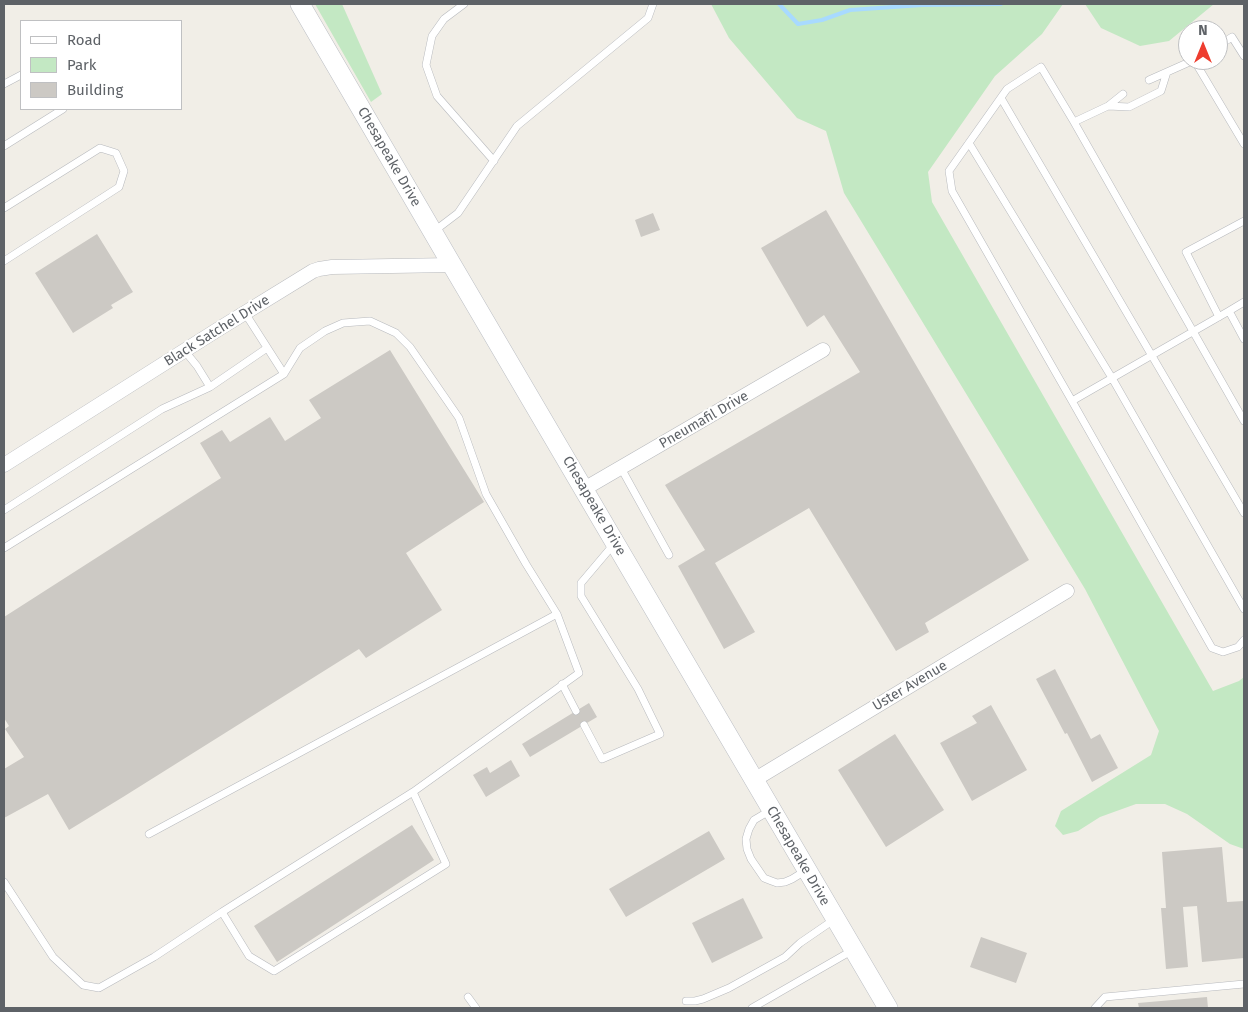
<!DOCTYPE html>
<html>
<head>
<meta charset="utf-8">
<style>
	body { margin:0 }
	#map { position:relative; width:1248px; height:1012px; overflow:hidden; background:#f1eee7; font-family:"Fira Sans",sans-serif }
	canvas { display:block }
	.frame { position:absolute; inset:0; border:5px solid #5e6267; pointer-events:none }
	.legend { position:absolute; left:20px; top:20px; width:162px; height:90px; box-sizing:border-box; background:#fff; border:1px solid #bfc0c2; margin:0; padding:6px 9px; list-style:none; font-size:15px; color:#5e6267 }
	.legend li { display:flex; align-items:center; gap:10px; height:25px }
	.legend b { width:25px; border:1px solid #bfc0c2 }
	.north { position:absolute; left:1178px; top:20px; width:50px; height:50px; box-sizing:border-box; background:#fff; border:1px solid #bfc0c2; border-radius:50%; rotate:0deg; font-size:14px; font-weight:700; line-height:20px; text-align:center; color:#5e6267 }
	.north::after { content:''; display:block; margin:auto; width:18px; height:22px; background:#ee3d2f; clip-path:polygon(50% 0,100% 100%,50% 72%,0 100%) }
</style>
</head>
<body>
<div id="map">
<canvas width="1248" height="1012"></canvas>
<div class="frame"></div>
<ul class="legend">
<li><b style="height:6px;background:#fff"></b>Road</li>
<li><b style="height:14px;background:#c3e8c3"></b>Park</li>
<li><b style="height:14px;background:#ccc9c4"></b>Building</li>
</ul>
<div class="north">N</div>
</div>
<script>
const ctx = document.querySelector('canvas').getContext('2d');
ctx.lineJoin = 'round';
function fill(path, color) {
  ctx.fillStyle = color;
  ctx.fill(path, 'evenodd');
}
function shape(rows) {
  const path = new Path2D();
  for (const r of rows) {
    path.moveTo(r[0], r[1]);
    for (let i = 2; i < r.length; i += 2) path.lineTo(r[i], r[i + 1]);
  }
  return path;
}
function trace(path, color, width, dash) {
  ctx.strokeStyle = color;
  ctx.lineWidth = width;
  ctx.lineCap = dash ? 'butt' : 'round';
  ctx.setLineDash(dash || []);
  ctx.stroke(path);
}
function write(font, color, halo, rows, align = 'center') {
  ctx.font = font + ' "Fira Sans",sans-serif';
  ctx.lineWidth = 4;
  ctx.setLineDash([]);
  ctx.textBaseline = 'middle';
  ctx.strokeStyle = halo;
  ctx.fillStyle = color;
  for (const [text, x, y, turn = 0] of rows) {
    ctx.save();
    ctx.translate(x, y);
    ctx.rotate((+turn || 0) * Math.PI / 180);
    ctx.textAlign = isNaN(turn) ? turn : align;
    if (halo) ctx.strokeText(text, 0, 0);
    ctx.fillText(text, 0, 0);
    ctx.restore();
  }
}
const green = shape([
	[315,4,342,4,382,94,371,102],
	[711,4,1063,4,1042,34,995,76,928,172,932,202,1213,691,1239,681,1244,677,1244,849,1230,844,1187,814,1165,804,1136,804,1100,817,1078,831,1063,835,1055,826,1061,811,1151,755,1159,731,1085,589,844,193,826,131,797,118,729,38],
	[1085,4,1214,4,1169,41,1140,46,1101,28]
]);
const stream = shape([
	[779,4,798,24,822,20,850,10,922,5,1001,4]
]);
const building = shape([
	[826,210,1029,560,925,623,929,632,896,651,809,508,715,563,755,632,724,649,678,566,705,550,665,485,860,372,824,315,807,327,761,248],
	[653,213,660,230,641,237,635,220],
	[97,234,133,292,111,305,113,308,73,333,35,273],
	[390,350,484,502,406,553,442,610,366,658,359,649,123,797,69,830,48,794,4,818,4,769,24,757,5,729,9,726,4,718,4,617,221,478,200,443,222,430,230,442,270,417,285,441,321,418,309,400],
	[1055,669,1091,739,1100,734,1118,768,1092,782,1067,733,1065,734,1036,679],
	[589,703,597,717,530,757,522,744],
	[991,705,1027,770,972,801,940,743,977,723,972,716],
	[895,734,944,810,886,847,838,770],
	[511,760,520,776,486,797,473,775,487,767,490,773],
	[412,825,434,860,277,962,254,926],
	[709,831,725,859,626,917,609,889],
	[1222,847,1227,902,1244,901,1244,958,1202,962,1197,906,1183,907,1188,967,1166,969,1161,908,1166,908,1162,852],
	[743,898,763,938,712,963,692,923],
	[981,937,1027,953,1016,983,970,967],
	[1207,997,1208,1008,1139,1008,1138,1003]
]);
const lane = shape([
	[464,4,444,19,432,36,426,65,437,96,494,161],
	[1218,46,1232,37,1244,56],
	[1194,60,1167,72,1161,91,1129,107,1108,106,1074,122,1244,421],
	[1194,60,1244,144],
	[1149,80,1167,72],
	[4,84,21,75],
	[1001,98,1244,513],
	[1108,106,1123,94],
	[1074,122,1041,67,1007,89,949,171,952,191,1072,401,1229,311],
	[969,143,1112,378,1244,609],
	[4,146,63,109],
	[4,208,100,148,116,153,124,171,119,187,4,261],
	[433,232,458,213,517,126,648,18,653,4],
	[1244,302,1229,311,1244,339],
	[245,313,284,374],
	[1219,317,1186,252,1244,221],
	[184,350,197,366,210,387,267,348],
	[1072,401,1212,648,1223,652,1238,647,1244,640],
	[621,468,669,555],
	[4,510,162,409,210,387],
	[4,548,284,374,300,348,325,331,343,323,370,321,396,333,410,347,459,418,486,494,526,564,557,614,579,673,413,792,222,912,154,957,99,988,83,985,53,957,4,882],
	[562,684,576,711],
	[584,725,602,759,660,734,638,689,581,596,581,583,614,544],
	[771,810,754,820,749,829,746,839,747,849,751,859,764,878,769,880,777,883,785,882,792,879,805,871],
	[149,834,557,614],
	[222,912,249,956,274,971,446,864,413,792],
	[468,997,476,1008],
	[686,1001,695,1001,703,999,729,988,785,957,800,943,835,919],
	[752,1008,853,950],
	[1095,1008,1105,997,1244,984]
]);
const street = shape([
	[4,465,217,330,313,271,319,269,332,267,452,265],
	[584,489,823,350],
	[754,780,1067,591]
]);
const secondary = shape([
	[300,4,452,265,888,1008]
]);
const streetNames = [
	["Chesapeake Drive",389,157,60],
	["Black Satchel Drive",217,331,-32],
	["Pneumafil Drive",704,420,-30],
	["Chesapeake Drive",594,506,60],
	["Uster Avenue",910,686,-31],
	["Chesapeake Drive",798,856,60]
];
fill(green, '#c3e8c3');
trace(stream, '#a8daff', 4);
fill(building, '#ccc9c4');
trace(lane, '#b7b9bd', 8);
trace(street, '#b7b9bd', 15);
trace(secondary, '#babdc3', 20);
trace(lane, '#fff', 7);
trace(street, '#fff', 14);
trace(secondary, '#fff', 19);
write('14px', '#5e6267', '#fff', streetNames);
</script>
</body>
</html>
